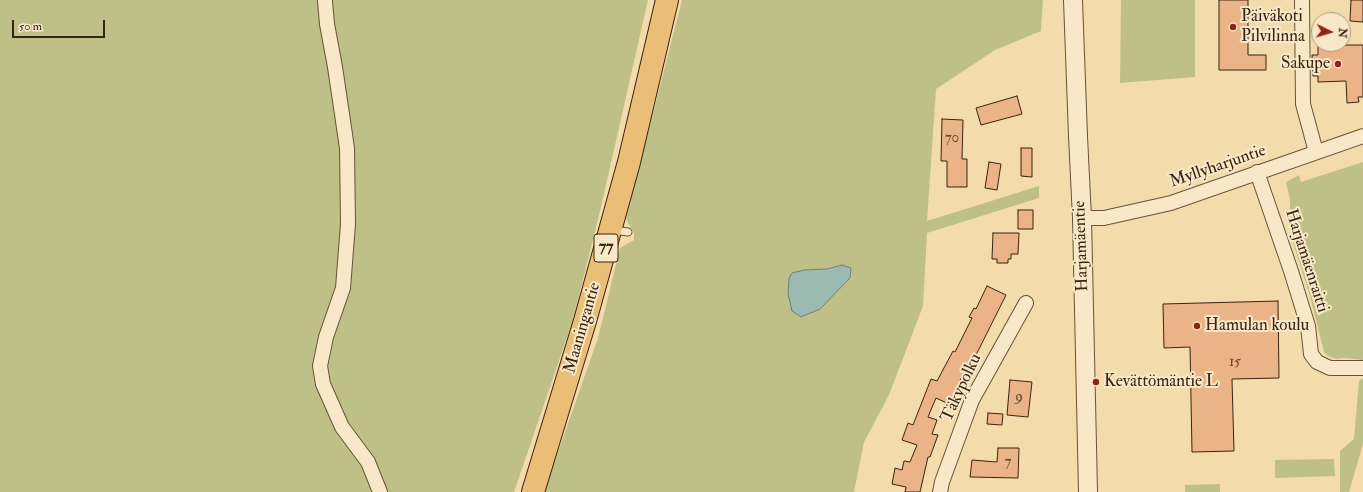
<!DOCTYPE html>
<html>
<head>
<meta charset="utf-8">
<style>
	body { margin:0 }
	#map { position:relative; width:1363px; height:492px; overflow:hidden; background:#f4dbab; font-family:"IM FELL Double Pica",serif }
	canvas { display:block }
	.north { position:absolute; left:1311px; top:12px; width:40px; height:40px; box-sizing:border-box; background:#f8e8c8; border:1px solid #ac997f; border-radius:50%; rotate:95deg; font-size:11px; font-weight:700; line-height:16px; text-align:center; color:#392311 }
	.north::after { content:''; display:block; margin:auto; width:14px; height:18px; background:#8f2418; clip-path:polygon(50% 0,100% 100%,50% 72%,0 100%) }
	.scale { position:absolute; left:12px; top:20px; width:93px; height:18px; box-sizing:border-box; border:2px solid #392311; border-top:0; padding-left:5px; font-size:12px; line-height:14px; white-space:nowrap; color:#392311; -webkit-text-stroke:3px #f8e8c8; paint-order:stroke }
</style>
</head>
<body>
<div id="map">
<canvas width="1363" height="492"></canvas>
<div class="north">N</div>
<div class="scale">50 m</div>
</div>
<script>
const ctx = document.querySelector('canvas').getContext('2d');
ctx.lineJoin = 'round';
function fill(path, color) {
  ctx.fillStyle = color;
  ctx.fill(path, 'evenodd');
}
function shape(rows) {
  const path = new Path2D();
  for (const r of rows) {
    path.moveTo(r[0], r[1]);
    for (let i = 2; i < r.length; i += 2) path.lineTo(r[i], r[i + 1]);
  }
  return path;
}
function trace(path, color, width, dash) {
  ctx.strokeStyle = color;
  ctx.lineWidth = width;
  ctx.lineCap = dash ? 'butt' : 'round';
  ctx.setLineDash(dash || []);
  ctx.stroke(path);
}
function write(font, color, halo, rows, align = 'center') {
  ctx.font = font + ' "IM FELL Double Pica",serif';
  ctx.lineWidth = 4;
  ctx.setLineDash([]);
  ctx.textBaseline = 'middle';
  ctx.strokeStyle = halo;
  ctx.fillStyle = color;
  for (const [text, x, y, turn = 0] of rows) {
    ctx.save();
    ctx.translate(x, y);
    ctx.rotate((+turn || 0) * Math.PI / 180);
    ctx.textAlign = isNaN(turn) ? turn : align;
    if (halo) ctx.strokeText(text, 0, 0);
    ctx.fillText(text, 0, 0);
    ctx.restore();
  }
}
const green = shape([
	[0,0,648,0,601,207,573,320,514,492,0,492],
	[682,0,1043,0,1041,31,995,50,936,89,927,221,1039,186,1039,198,927,233,923,306,889,395,864,442,854,492,544,492,598,338,620,248,634,240,634,233,626,219],
	[841,265,851,268,850,278,820,309,801,317,792,311,788,294,804,270,827,269],
	[1121,0,1195,0,1195,77,1120,83],
	[1363,162,1363,360,1345,358,1336,359,1328,356,1324,352,1310,296,1294,246,1290,229,1290,200,1286,182,1299,175,1301,182],
	[1363,378,1363,444,1349,492,1340,492,1340,451,1354,439,1359,381],
	[1334,459,1335,476,1275,478,1275,460],
	[1220,484,1220,492,1185,492,1185,485]
]);
const water = shape([
	[842,265,851,268,850,278,820,309,801,317,792,311,788,294,789,278,792,273,804,270,827,269,842,265]
]);
const building = shape([
	[1219,0,1248,0,1248,55,1266,55,1266,70,1219,70,1219,0],
	[1351,0,1363,0,1363,22,1350,21,1351,0],
	[1318,44,1335,44,1335,45,1363,45,1363,97,1358,97,1359,102,1347,103,1346,81,1318,82,1318,76,1313,76,1312,55,1318,55,1318,44],
	[1017,96,1022,114,981,125,976,108,1017,96],
	[942,119,963,120,962,159,967,159,967,187,947,187,947,161,941,161,942,119],
	[1021,148,1032,148,1032,177,1021,176,1021,148],
	[989,162,1001,164,997,190,985,188,989,162],
	[1018,210,1033,210,1033,229,1018,229,1018,210],
	[993,233,1019,233,1018,254,1011,254,1011,259,1008,259,1008,263,997,263,997,259,992,259,993,233],
	[987,286,1006,295,971,365,968,364,949,404,936,398,928,417,937,420,932,434,938,435,930,457,928,457,920,492,905,492,906,487,892,484,895,468,902,470,904,461,910,462,917,445,902,440,908,423,913,425,931,379,937,381,953,351,955,352,972,318,969,317,974,308,976,309,987,286],
	[1278,301,1279,378,1232,379,1234,451,1192,452,1190,347,1164,348,1163,304,1278,301],
	[1010,380,1032,382,1028,417,1007,415,1010,380],
	[988,413,1003,414,1002,425,987,424,988,413],
	[998,448,1019,448,1018,478,970,477,972,460,997,462,998,448]
]);
const service = shape([
	[613,230,628,232]
]);
const minor = shape([
	[1302,0,1303,104,1316,152],
	[325,1,327,24,335,67,347,148,348,224,343,288,326,337,320,366,323,384,342,427,368,462,380,492],
	[1257,172,1291,271,1308,326,1311,354,1317,362,1330,368,1363,368],
	[1082,218,1104,218,1171,203,1363,136],
	[940,492,942,482,972,400,1026,303]
]);
const tertiary = shape([
	[1073,0,1078,136,1082,218,1088,492]
]);
const primary = shape([
	[533,492,585,321,629,162,667,0]
]);
const markers = [
	[1233,27,4,"#8f2418"],
	[1338,64,4,"#8f2418"],
	[1197,326,4,"#8f2418"],
	[1096,382,4,"#8f2418"]
];
const numberNames = [
	["70",952,139],
	["15",1235,363],
	["9",1019,398],
	["7",1008,463]
];
const shields = [
	[606,248,24]
];
const shieldNames = [
	["77",606,248]
];
const poiNames = [
	["Päiväkoti",1241,17],
	["Pilvilinna",1241,37],
	["Sakupe",1330,64,"right"],
	["Hamulan koulu",1205,326],
	["Kevättömäntie L",1104,382]
];
const streetNames = [
	["Myllyharjuntie",1218,167,-19],
	["Harjamäentie",1082,246,-92],
	["Harjamäenraitti",1306,261,72],
	["Maaningantie",583,328,-74],
	["Täkypolku",962,388,-65]
];
fill(green, '#bec087');
fill(water, '#9cbaaf');
trace(water, '#747e70', 1);
fill(building, '#ebb388');
trace(building, '#392311', 1);
trace(service, '#685138', 9);
trace(minor, '#685138', 16);
trace(tertiary, '#685138', 20);
trace(primary, '#392311', 24);
trace(service, '#f8e8c8', 7);
trace(minor, '#f8e8c8', 14);
trace(tertiary, '#f8e8c8', 18);
trace(primary, '#eabe76', 22);
for (const [x, y, r, color] of markers) {
  const dot = new Path2D();
  dot.arc(x, y, r, 0, 2 * Math.PI);
  ctx.fillStyle = color;
  ctx.fill(dot);
  trace(dot, '#f8e8c8', 1.5);
}
write('15px', '#66472f', null, numberNames);
for (const [x, y, w] of shields) {
  const box = new Path2D();
  box.roundRect(x - w / 2, y - 14, w, 28, 3);
  ctx.fillStyle = '#f8e8c8';
  ctx.fill(box);
  trace(box, '#392311', 1);
}
write('bold 16px', '#392311', null, shieldNames);
write('17px', '#392311', '#f8e8c8', poiNames, 'left');
write('17px', '#392311', '#f8e8c8', streetNames);
</script>
</body>
</html>
